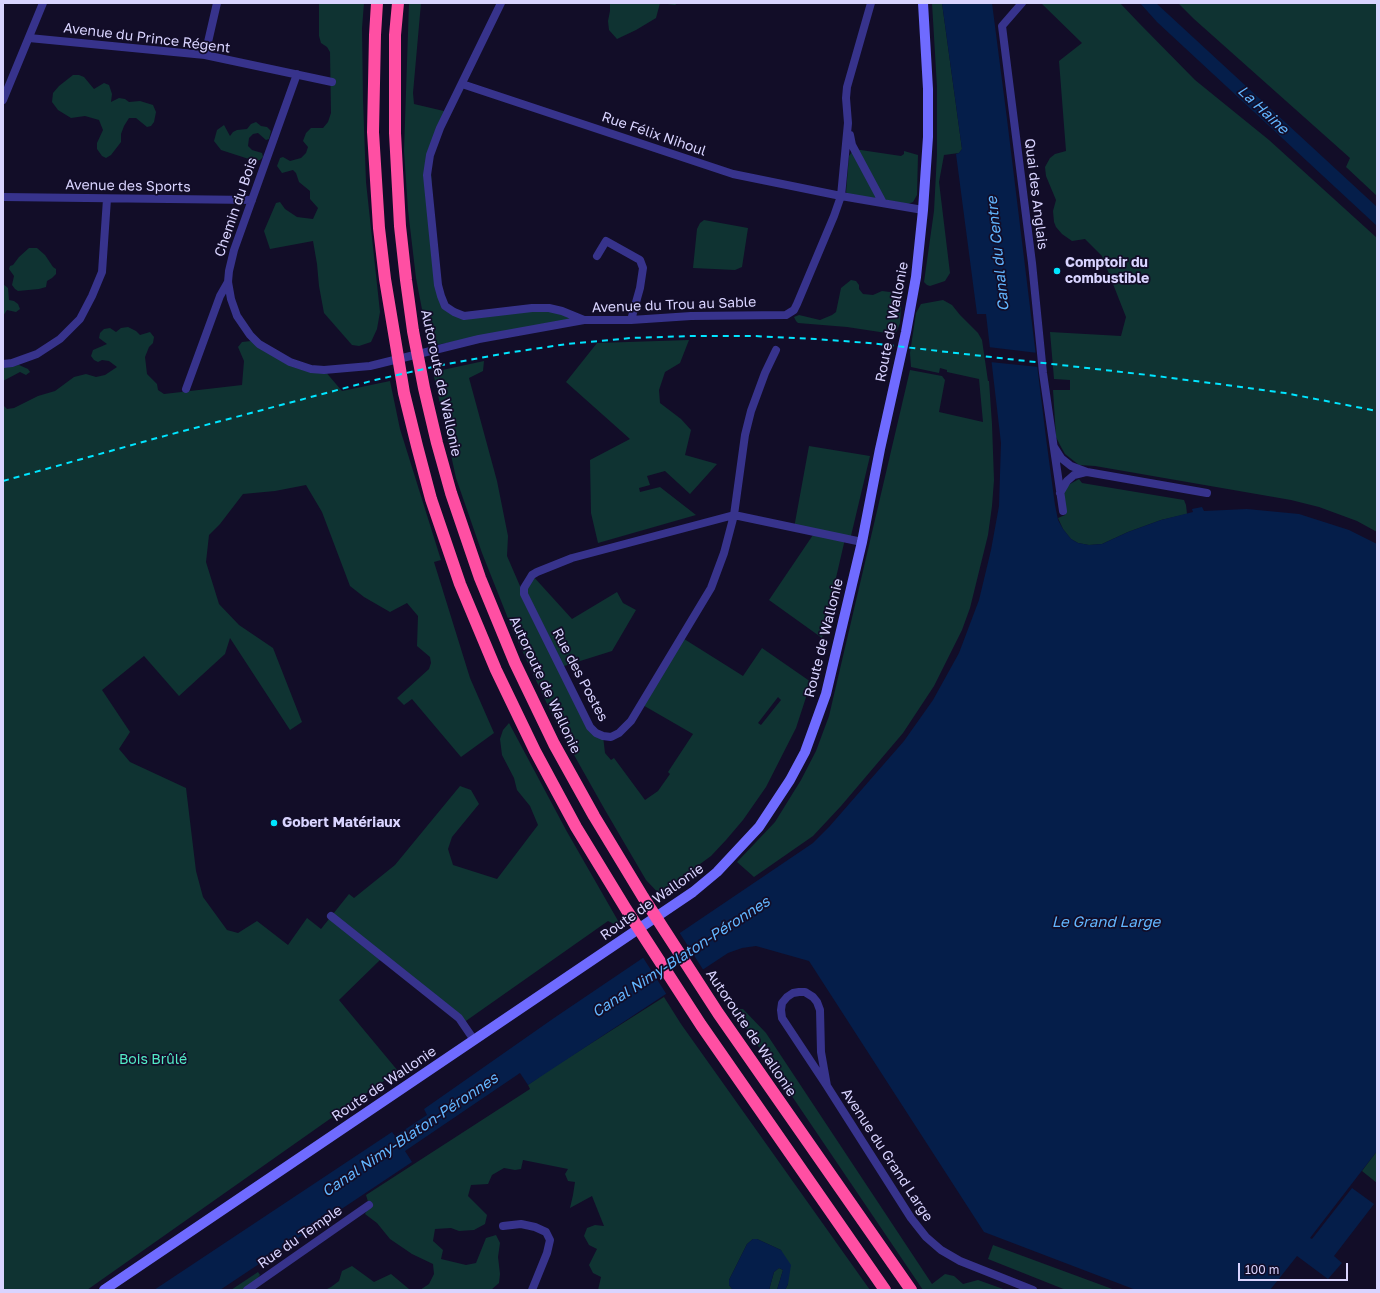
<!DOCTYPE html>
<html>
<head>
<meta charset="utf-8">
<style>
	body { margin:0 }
	#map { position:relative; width:1380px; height:1293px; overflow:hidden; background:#120d28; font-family:"Golos Text",sans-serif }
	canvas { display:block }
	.frame { position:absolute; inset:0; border:4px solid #d9d4ff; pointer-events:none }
	.scale { position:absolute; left:1238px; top:1263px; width:110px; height:18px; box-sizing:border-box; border:2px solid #d9d4ff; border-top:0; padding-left:5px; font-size:12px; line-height:14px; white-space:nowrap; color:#d9d4ff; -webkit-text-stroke:3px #120d28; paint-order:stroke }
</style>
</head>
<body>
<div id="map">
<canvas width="1380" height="1293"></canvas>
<div class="frame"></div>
<div class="scale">100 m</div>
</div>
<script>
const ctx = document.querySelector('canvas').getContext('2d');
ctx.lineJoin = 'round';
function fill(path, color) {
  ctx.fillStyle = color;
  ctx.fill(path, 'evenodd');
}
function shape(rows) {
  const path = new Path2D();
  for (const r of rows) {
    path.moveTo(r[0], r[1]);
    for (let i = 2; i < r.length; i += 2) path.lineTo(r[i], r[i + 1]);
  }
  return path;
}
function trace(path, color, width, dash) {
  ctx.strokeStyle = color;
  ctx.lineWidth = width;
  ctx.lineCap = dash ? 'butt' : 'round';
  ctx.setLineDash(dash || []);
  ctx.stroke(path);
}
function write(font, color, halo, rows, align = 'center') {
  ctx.font = font + ' "Golos Text",sans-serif';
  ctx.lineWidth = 3.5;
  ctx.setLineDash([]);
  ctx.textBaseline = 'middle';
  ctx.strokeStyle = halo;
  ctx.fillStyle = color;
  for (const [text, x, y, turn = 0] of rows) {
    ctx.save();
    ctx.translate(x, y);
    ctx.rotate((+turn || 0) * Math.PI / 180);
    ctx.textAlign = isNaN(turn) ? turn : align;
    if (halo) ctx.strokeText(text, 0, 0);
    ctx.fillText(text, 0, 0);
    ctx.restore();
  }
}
const green = shape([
	[319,3,364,3,362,28,363,100,366,182,380,312,377,329,371,342,359,346,352,345,324,313,319,286,317,264,313,241,270,249,264,231,276,203,280,202,285,209,297,217,313,219,318,208,310,199,310,191,299,182,296,173,293,170,282,173,277,166,280,158,283,157,290,161,301,158,306,153,308,147,303,141,306,133,311,128,323,128,328,122,331,113,330,52,327,47,321,43,319,36],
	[409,3,421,3,413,93,414,104,448,112,430,155,436,252,445,306,464,316,549,308,584,320,429,346,416,278,408,210,404,151],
	[610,3,678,3,675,5,660,3,656,18,636,30,617,39,609,30,608,21,610,11],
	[932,3,942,3,962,149,959,153,944,155,939,182,950,273,945,281,930,286,927,285,924,282,934,211,937,154,937,87],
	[1041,3,1120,3,1138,22,1195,80,1269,140,1377,238,1377,532,1357,521,1319,507,1291,500,1095,466,1079,465,1065,454,1060,445,1056,437,1053,390,1070,390,1070,380,1054,379,1050,332,1121,336,1126,317,1102,256,1085,239,1072,241,1062,234,1056,227,1054,222,1053,211,1056,200,1046,176,1045,167,1050,158,1055,154,1066,151,1059,61,1082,43],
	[1178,3,1377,3,1377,196,1346,167,1350,158,1194,19],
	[73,75,79,75,84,77,94,89,104,83,109,85,112,94,111,102,119,98,125,99,129,102,140,101,153,105,156,112,154,122,151,126,147,127,136,118,129,118,124,126,121,134,121,142,111,155,106,158,102,156,97,149,97,143,103,130,99,120,85,116,71,118,58,110,52,102,53,93,59,86],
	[256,122,261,126,267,127,271,131,269,139,266,140,258,133,253,134,249,138,248,146,252,150,262,153,263,157,260,160,255,161,221,150,214,141,217,130,224,125,230,136,233,132,237,130,247,129,251,124],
	[854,149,901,156,904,154,904,151,918,155,917,195,913,202,908,204,848,194,846,192,849,156],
	[704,220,748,228,742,267,735,270,693,268,697,229,700,223],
	[29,248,37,248,45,255,53,267,56,269,56,274,52,278,47,281,46,287,39,289,18,291,15,289,12,285,14,276,9,269,10,266,13,265,19,257],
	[851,280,856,281,859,285,859,289,863,294,873,295,882,291,898,293,901,306,900,323,897,331,893,334,847,327,798,323,796,321,794,317,799,315,820,320,832,315,836,312,841,288],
	[3,284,8,288,9,300,14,301,18,304,20,309,16,312,7,310,3,316],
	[943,300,952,305,960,315,978,333,982,340,988,381,989,381,992,424,994,480,992,506,988,535,970,608,962,630,934,686,903,733,841,806,813,836,754,877,737,862,775,822,801,780,816,751,829,716,910,370,942,376,945,380,939,412,983,422,979,379,947,372,947,370,940,368,939,373,911,367,910,353,916,313,921,304],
	[128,327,136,331,140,335,150,332,154,337,153,343,149,347,145,357,147,374,157,384,158,390,164,394,242,385,244,361,238,347,242,342,251,341,274,354,324,370,342,391,390,381,400,429,441,560,434,562,470,678,494,733,461,757,412,699,404,705,397,698,429,669,431,663,430,657,417,646,418,616,407,603,390,612,364,597,350,586,322,512,306,485,275,491,243,494,220,524,209,535,206,562,219,604,239,625,273,648,302,722,290,730,230,638,225,654,179,696,144,656,102,690,130,732,119,749,130,762,186,788,196,871,203,897,227,930,238,933,257,921,288,945,307,918,321,929,349,894,354,898,395,865,460,786,471,790,479,804,452,837,448,849,453,865,497,879,538,825,530,806,517,790,514,778,502,755,500,739,503,730,509,723,566,830,621,926,616,925,608,921,463,1023,381,956,380,960,339,1000,398,1071,87,1290,3,1290,3,400,3,405,7,409,14,408,38,396,55,391,74,377,86,374,96,377,105,375,117,367,109,361,102,360,98,362,94,360,91,356,93,350,107,344,99,338,100,333,104,329,110,328,116,332,121,328],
	[689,340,680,363,665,372,659,390,660,403,681,419,691,430,685,455,717,464,690,494,665,471,647,476,650,485,639,488,640,492,660,487,696,515,598,543,591,513,590,460,630,439,566,382,597,343],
	[484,361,483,371,469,378,497,481,508,536,507,556,523,593,532,575,572,619,617,592,623,603,636,610,612,651,561,667,590,727,603,736,605,753,611,760,614,758,645,800,658,791,670,774,668,772,693,734,641,704,681,637,743,676,762,648,811,682,796,728,766,787,743,820,726,840,711,856,670,886,665,893,664,899,646,880,605,810,556,723,513,631,482,553,456,478,433,372],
	[778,697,781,700,761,725,758,723],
	[19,365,28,369,30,372,26,375,20,372,3,381,3,367],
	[809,446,870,456,850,540,845,539,822,638,769,600,815,532,794,528],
	[1079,479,1082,483,1184,500,1186,505,1187,514,1161,520,1128,532,1102,544,1089,545,1078,543,1071,539,1063,529,1058,518,1065,515,1060,493,1070,484],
	[664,997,681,1024,870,1290,785,1290,788,1284,781,1250,757,1239,753,1239,747,1244,729,1280,729,1285,733,1290,598,1290,601,1277,593,1273,589,1265,597,1249,589,1245,584,1236,587,1228,595,1225,604,1226,592,1196,570,1208,573,1195,575,1182,568,1181,565,1174,568,1169,523,1160,521,1169,515,1170,504,1168,492,1175,488,1184,471,1185,468,1196,487,1215,485,1224,474,1230,459,1231,451,1228,435,1229,433,1241,443,1250,441,1259,466,1265,476,1263,486,1238,496,1235,500,1243,498,1257,500,1274,499,1283,491,1290,420,1290,429,1284,434,1274,433,1264,412,1254,390,1239,377,1223,365,1214,369,1205,366,1195,530,1089,528,1085,546,1072],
	[733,1009,743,1009,766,1033,932,1284,945,1274,954,1276,963,1284,978,1280,1006,1290,923,1290],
	[1377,1151,1377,1183,1362,1171],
	[993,1245,1115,1290,1066,1290,988,1259],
	[352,1266,374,1282,391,1274,409,1289,413,1290,325,1290,331,1287,339,1281,342,1271],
	[779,1268,783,1270,777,1290,769,1290,774,1272],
	[258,1272,260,1275,255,1281,242,1290,231,1290]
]);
const water = shape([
	[942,3,992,3,1007,119,1046,438,1055,505,1058,520,1063,529,1071,539,1078,543,1089,545,1102,544,1128,532,1161,520,1193,512,1192,509,1202,507,1204,511,1247,509,1299,514,1349,530,1377,544,1377,1151,1310,1238,1312,1239,1352,1188,1374,1204,1334,1256,1342,1263,1328,1279,1297,1256,1270,1290,1136,1290,984,1232,809,961,756,946,742,948,728,953,528,1085,520,1073,405,1151,412,1162,220,1290,154,1290,392,1132,395,1136,427,1115,424,1109,554,1018,813,843,829,827,904,741,933,700,959,653,979,600,991,550,999,506,1001,443,986,314,977,314,956,154,959,153,962,149],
	[1140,3,1156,3,1377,207,1377,226,1157,22],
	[753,1239,757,1239,781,1250,791,1265,788,1284,785,1290,777,1290,783,1270,779,1268,774,1272,769,1290,733,1290,729,1285,729,1280,747,1244]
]);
const pier = shape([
	[988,347,1038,353,1039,367,990,362],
	[679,932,704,971,667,995,642,956]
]);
const minor = shape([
	[501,3,440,128,430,155,427,175,438,285,441,296,445,306,454,312,464,316,532,308,549,308,562,311,584,320,631,320,691,316,786,315,794,310,797,304,834,216,841,196,848,123,846,98,847,87,871,3],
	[1022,3,1002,26,1032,263,1043,373,1063,511],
	[29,38,205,55,332,82],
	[205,55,217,3],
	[297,74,234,250,229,271,228,282,231,299,237,316,250,335,259,344,290,362,311,369,324,370,370,366,479,339,584,320],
	[462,84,733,174,841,196,923,210],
	[3,100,43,3],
	[850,135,852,145,883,203],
	[3,197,252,200],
	[597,256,606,241,640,260,643,268,640,288,631,320],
	[776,350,765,373,751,411,745,435,734,515,724,553,711,588,631,721,619,733,611,737,603,736,596,733,590,727,524,594,524,588,532,575,537,572,572,558,734,515,862,542],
	[3,364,12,363,37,354,60,339,80,319,92,296,102,272,107,199],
	[186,389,220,296,228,282],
	[1054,447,1061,458,1071,466,1087,472,1207,493],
	[1060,493,1067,481,1074,475,1086,472],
	[331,916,459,1018,474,1040],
	[827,1086,782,1018,781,1010,782,1003,787,997,793,993,799,992,805,992,813,997,817,1002,820,1010,821,1052,827,1086,911,1218,926,1237,941,1250,960,1261,1033,1290],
	[503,1226,521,1224,535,1227,546,1232,550,1240,547,1253,532,1290],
	[247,1290,369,1205]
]);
const secondary = shape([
	[104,1290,693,892,717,872,759,827,790,780,805,752,826,694,862,542,880,449,906,332,916,277,923,210,928,137,928,89,923,3]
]);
const motorway = shape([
	[377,3,375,35,373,132,379,228,385,279,404,393,417,446,431,499,460,584,496,670,535,751,576,827,626,909,701,1025,885,1290],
	[398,3,395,35,395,133,400,226,406,280,413,331,424,388,437,443,451,493,480,578,515,663,554,744,594,816,643,897,718,1013,911,1290]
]);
const rail = shape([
	[3,481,157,438,375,380,442,365,507,353,567,344,631,338,691,336,754,336,815,339,869,343,1148,375,1234,386,1285,393,1377,411]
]);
const markers = [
	[1057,271,4,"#00e5ff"],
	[274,823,4,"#00e5ff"]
];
const streetNames = [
	["Avenue du Prince Régent",147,38,7],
	["Rue Félix Nihoul",654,134,19],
	["Avenue des Sports",128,186,1],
	["Quai des Anglais",1036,194,83],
	["Chemin du Bois",236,207,-71],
	["Avenue du Trou au Sable",674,305,-2],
	["Route de Wallonie",892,322,-79],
	["Autoroute de Wallonie",441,383,78],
	["Route de Wallonie",824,638,-76],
	["Rue des Postes",580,675,62],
	["Autoroute de Wallonie",545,685,65],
	["Route de Wallonie",652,902,-35],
	["Autoroute de Wallonie",751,1033,56],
	["Route de Wallonie",384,1084,-34],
	["Avenue du Grand Large",887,1155,57],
	["Rue du Temple",300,1237,-35]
];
const poiNames = [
	["Comptoir du",1065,263],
	["combustible",1065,279],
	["Gobert Matériaux",282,823]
];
const parkNames = [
	["Bois Brûlé",153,1060]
];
const waterNames = [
	["La Haine",1263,110,43],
	["Canal du Centre",998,254,-96],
	["Le Grand Large",1106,922],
	["Canal Nimy-Blaton-Péronnes",681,957,-33],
	["Canal Nimy-Blaton-Péronnes",410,1135,-34]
];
fill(green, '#0f3332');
fill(water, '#051e4a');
fill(pier, '#120d28');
trace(minor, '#37338c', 8);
trace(secondary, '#6f6bff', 10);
trace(motorway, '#ff4fa3', 12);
trace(rail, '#00e5ff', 2, [6, 5]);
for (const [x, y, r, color] of markers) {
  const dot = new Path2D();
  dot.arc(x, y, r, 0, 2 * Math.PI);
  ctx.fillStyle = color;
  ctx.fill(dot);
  trace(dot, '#120d28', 1.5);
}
write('14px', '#d9d4ff', '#120d28', streetNames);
write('bold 14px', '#d9d4ff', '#120d28', poiNames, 'left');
write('14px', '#53ecc6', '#120d28', parkNames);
write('italic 15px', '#62b6ff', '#120d28', waterNames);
</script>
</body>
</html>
